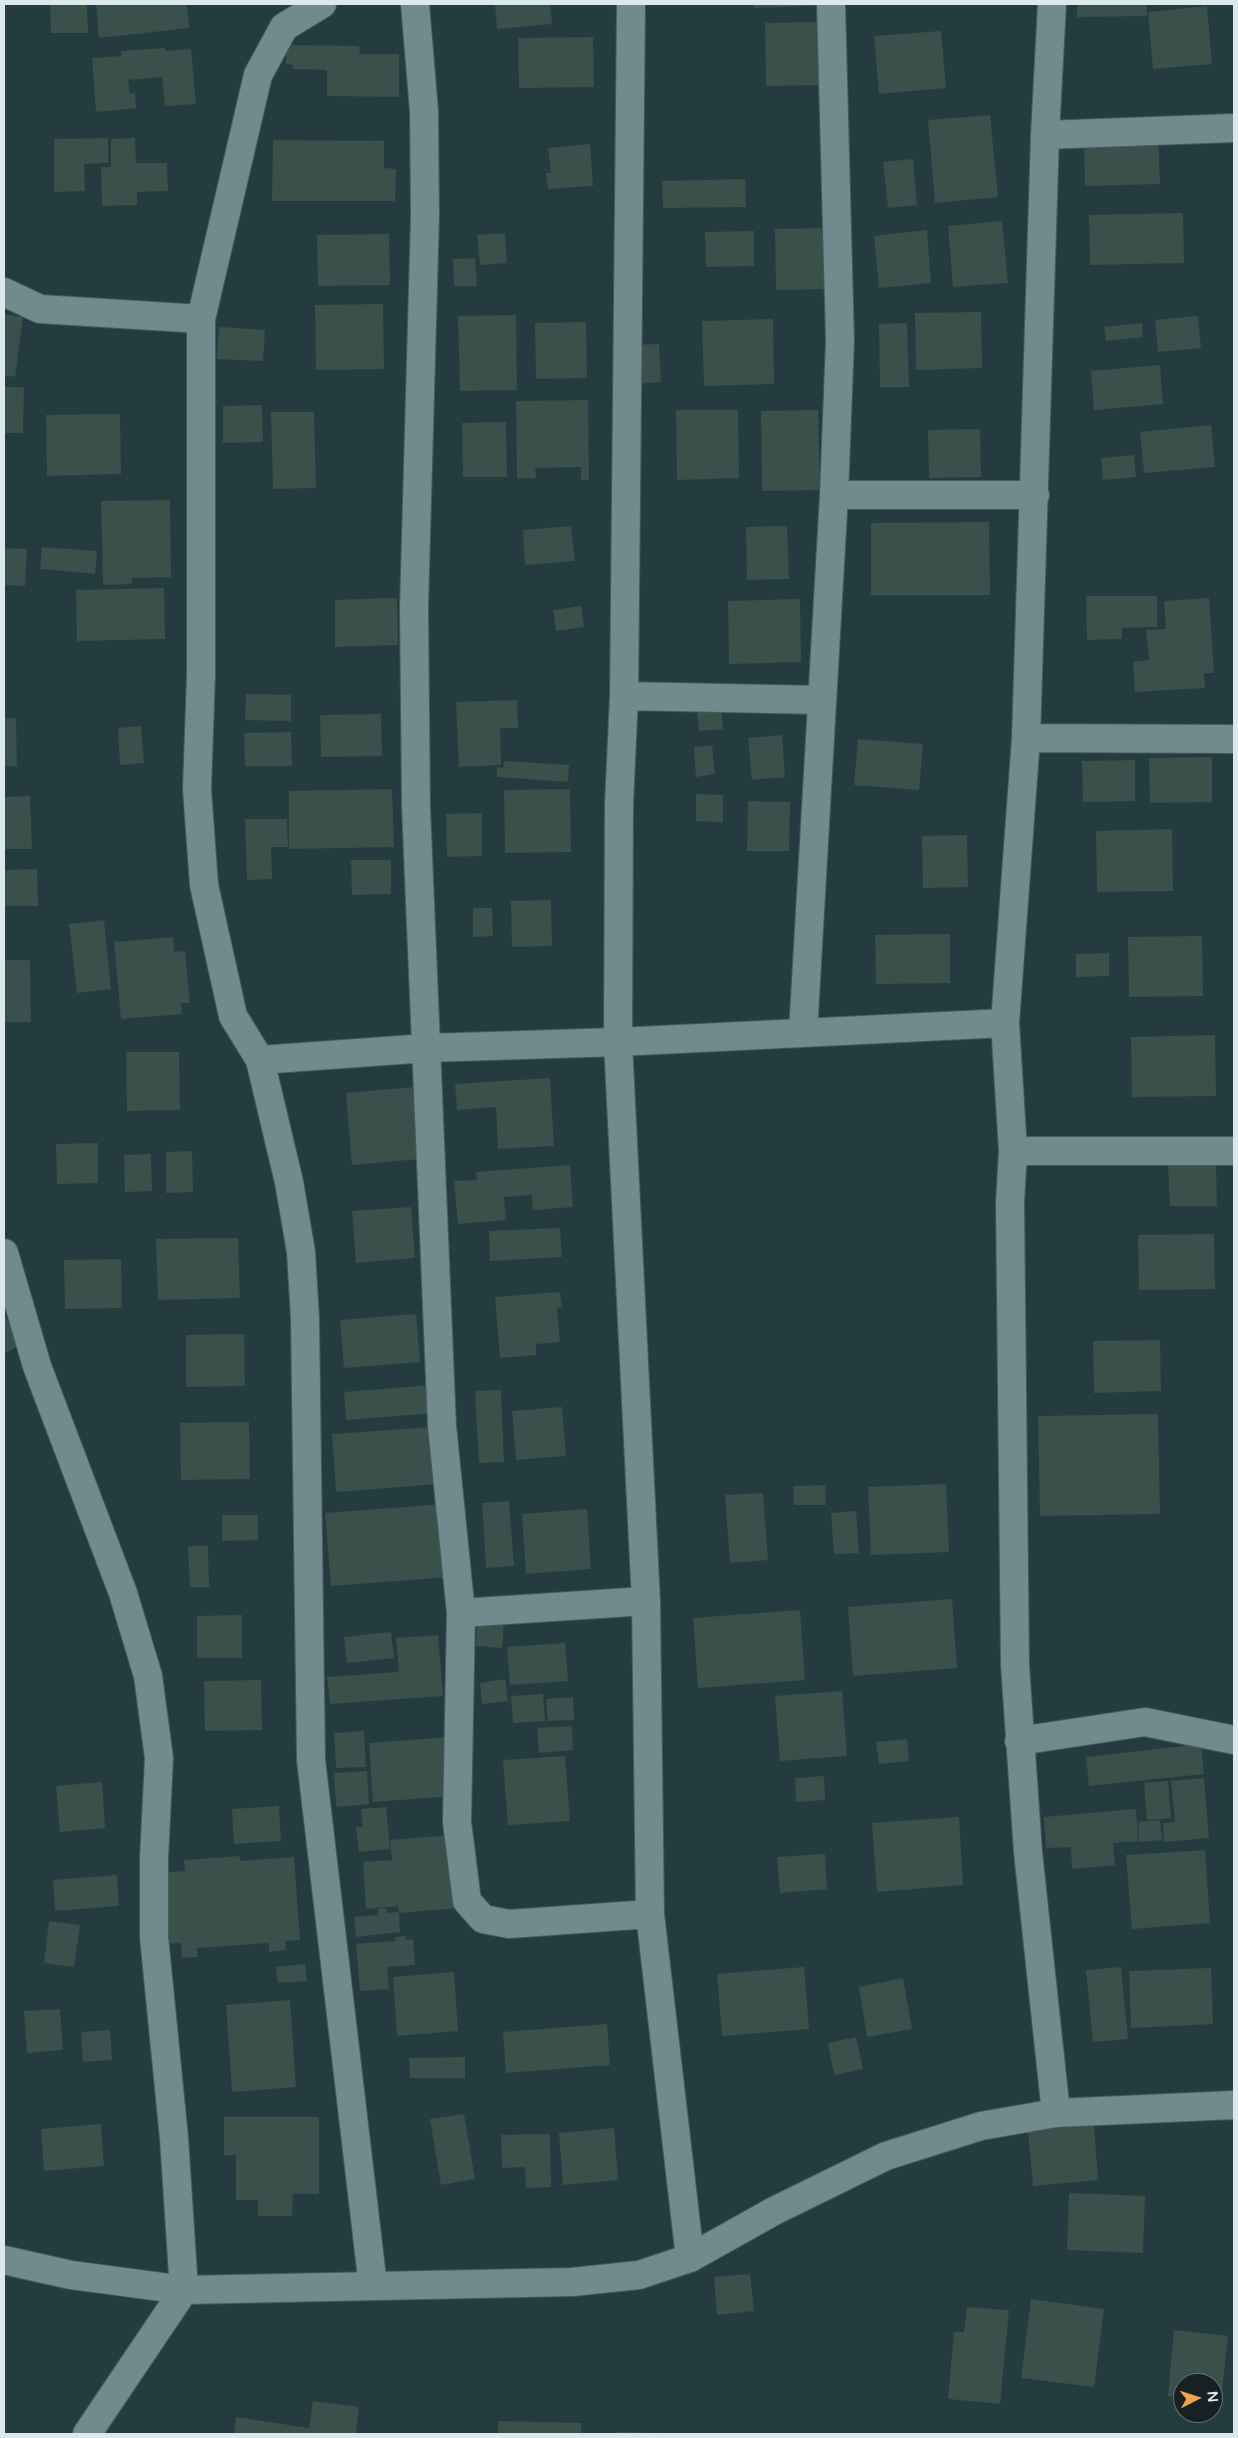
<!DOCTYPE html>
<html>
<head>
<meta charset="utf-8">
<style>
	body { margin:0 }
	#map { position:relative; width:1238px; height:2438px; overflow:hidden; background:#243c3f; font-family:"Varela Round",sans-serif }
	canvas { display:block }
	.frame { position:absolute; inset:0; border:5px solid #dbe9eb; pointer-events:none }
	.north { position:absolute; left:1173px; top:2373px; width:50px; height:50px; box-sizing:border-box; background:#172123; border:1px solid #657173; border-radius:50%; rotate:85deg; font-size:14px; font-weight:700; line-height:20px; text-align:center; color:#dbe9eb }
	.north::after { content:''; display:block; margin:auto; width:18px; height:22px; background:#f6a247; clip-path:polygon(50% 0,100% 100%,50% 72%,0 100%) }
</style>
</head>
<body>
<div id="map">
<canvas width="1238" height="2438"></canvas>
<div class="frame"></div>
<div class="north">N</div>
</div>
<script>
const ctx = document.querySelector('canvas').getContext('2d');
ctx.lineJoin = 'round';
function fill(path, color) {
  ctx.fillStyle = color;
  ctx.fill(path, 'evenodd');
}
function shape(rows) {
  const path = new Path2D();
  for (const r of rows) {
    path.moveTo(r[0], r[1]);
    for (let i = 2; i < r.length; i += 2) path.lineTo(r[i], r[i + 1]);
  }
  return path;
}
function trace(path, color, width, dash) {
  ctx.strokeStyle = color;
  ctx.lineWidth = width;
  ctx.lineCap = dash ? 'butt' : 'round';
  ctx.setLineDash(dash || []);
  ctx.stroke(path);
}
const building = shape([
	[50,4,87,4,88,33,51,33],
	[96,4,187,4,189,28,99,38],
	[495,4,550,4,552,24,497,29],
	[753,4,814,4,815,6,753,8],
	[1077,4,1147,4,1147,16,1077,17],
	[1207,6,1212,64,1153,69,1148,12],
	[827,22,828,85,766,86,765,23],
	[941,31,946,88,879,94,874,36],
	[593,37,594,87,519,88,518,38],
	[286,45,359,46,360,54,399,54,399,97,327,96,327,70,293,69,293,65,286,64],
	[165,48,165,51,191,49,196,104,165,106,162,77,128,80,130,94,135,93,136,108,96,112,92,58,121,56,121,51],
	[990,115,998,197,935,203,928,120],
	[1158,134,1160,184,1085,186,1084,136],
	[108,138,108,163,84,164,85,191,54,192,54,139],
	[135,138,136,163,167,163,168,191,137,192,137,205,102,206,101,167,111,167,111,139],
	[273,140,384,141,384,168,396,169,395,201,272,201],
	[590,144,593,186,548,189,546,173,551,173,548,148],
	[913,159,917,205,888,208,883,162],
	[745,179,746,207,663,208,662,181],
	[1183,213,1184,263,1090,265,1089,215],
	[1002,221,1008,283,953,287,948,226],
	[826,228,827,289,776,290,775,229],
	[927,230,931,283,879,288,874,236],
	[754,231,754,266,706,267,705,232],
	[505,233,507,263,480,265,477,235],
	[389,234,390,285,318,286,317,235],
	[475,258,477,286,454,286,453,259],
	[383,304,384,369,316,370,315,305],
	[981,312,982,368,916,370,915,313],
	[4,314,23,317,15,377,4,375],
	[516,315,517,390,460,391,458,316],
	[1198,316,1201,348,1158,352,1155,320],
	[773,319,774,384,704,386,702,321],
	[586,322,587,378,536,379,535,323],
	[907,323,909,387,880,387,879,324],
	[1142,323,1143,337,1106,341,1104,327],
	[219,327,265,330,263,361,217,359],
	[659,344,661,382,635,384,633,345],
	[1160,365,1163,404,1094,410,1091,371],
	[4,387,24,387,23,433,4,433],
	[588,400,589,480,581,480,581,467,535,468,536,478,517,478,516,401],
	[262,405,263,442,223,443,223,406],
	[676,410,738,410,739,478,677,480],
	[818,410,820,490,762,491,761,411],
	[271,412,314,412,316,488,273,489],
	[120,414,121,474,47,476,46,415],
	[506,422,507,477,463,477,462,423],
	[1211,425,1215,467,1144,473,1140,432],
	[980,429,981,477,929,478,928,430],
	[1134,455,1136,477,1103,480,1101,458],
	[170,500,171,577,132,578,132,584,103,585,101,501],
	[989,522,990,595,871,595,871,523],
	[571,526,575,561,525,565,523,530],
	[787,526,789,579,747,580,746,527],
	[42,547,97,551,95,574,40,569],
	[5,548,27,549,25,586,4,585],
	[164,588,165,639,77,641,76,590],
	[1086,596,1157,596,1157,627,1122,628,1122,639,1087,640],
	[397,598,398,645,335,647,335,600],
	[1209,598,1214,673,1204,673,1205,688,1135,692,1133,662,1149,660,1146,630,1166,629,1164,601],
	[800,599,801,662,729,664,728,601],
	[581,606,584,627,556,631,553,610],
	[246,694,291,695,291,721,245,720],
	[517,700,518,728,500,728,501,765,459,767,456,702],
	[721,709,723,729,699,731,697,711],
	[381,714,382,756,321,757,320,715],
	[4,718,16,718,17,766,4,766],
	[141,726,144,763,120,765,118,728],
	[291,732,292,766,245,766,244,733],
	[782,735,785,777,752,780,748,738],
	[858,739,923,744,919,790,854,785],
	[712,745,715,774,696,777,694,747],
	[1212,757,1212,802,1150,803,1149,758],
	[1135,760,1135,801,1083,802,1082,761],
	[504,761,569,765,568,782,497,777,497,767,503,768],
	[392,789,394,847,289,849,289,791],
	[570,789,571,852,505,853,504,790],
	[696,794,723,795,723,822,696,821],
	[30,796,32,849,4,849,4,797],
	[748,801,790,802,789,851,747,851],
	[482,813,482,856,447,857,446,814],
	[245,819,287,819,288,847,271,847,272,879,247,880],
	[1172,829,1173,891,1097,892,1096,831],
	[967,835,968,887,923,888,922,836],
	[351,860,391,860,391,894,352,895],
	[37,869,38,906,4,906,4,870],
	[551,900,552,946,512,947,511,901],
	[473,908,492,908,493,936,473,937],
	[104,920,111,989,77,993,69,924],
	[950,934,950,983,876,984,875,935],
	[1202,936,1203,996,1129,997,1128,937],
	[173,937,174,952,185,951,190,1003,181,1003,182,1014,121,1019,114,942],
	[1109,953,1109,976,1076,977,1076,954],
	[4,960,30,960,31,1022,4,1022],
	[1215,1035,1216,1096,1132,1097,1131,1037],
	[126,1052,179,1052,180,1110,127,1111],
	[550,1078,554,1146,498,1149,496,1107,457,1110,455,1084],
	[414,1087,420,1159,352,1165,346,1093],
	[98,1143,98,1183,57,1184,56,1144],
	[192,1151,193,1192,166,1193,166,1152],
	[151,1154,152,1191,125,1192,124,1155],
	[1216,1163,1217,1206,1170,1206,1168,1164],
	[570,1165,573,1207,533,1210,532,1195,504,1197,506,1220,458,1224,454,1181,477,1180,476,1172],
	[411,1207,415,1258,356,1263,352,1211],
	[560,1228,562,1257,490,1261,489,1231],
	[1214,1234,1215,1289,1139,1290,1138,1235],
	[238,1238,240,1298,158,1300,156,1239],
	[121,1259,122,1308,65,1309,64,1260],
	[560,1292,562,1307,557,1308,560,1342,536,1344,536,1355,500,1358,495,1297],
	[4,1314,21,1345,4,1354],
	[416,1314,420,1362,344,1368,340,1320],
	[244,1334,245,1386,186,1387,186,1335],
	[1160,1340,1161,1391,1094,1393,1093,1341],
	[433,1385,435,1413,346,1420,344,1392],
	[501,1390,504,1462,479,1463,475,1391],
	[562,1407,566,1456,516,1460,512,1411],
	[1158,1414,1160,1514,1040,1516,1038,1416],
	[249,1422,250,1479,181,1480,180,1423],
	[433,1427,438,1484,336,1492,332,1434],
	[946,1484,949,1552,871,1555,868,1487],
	[825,1485,826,1505,794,1505,793,1486],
	[763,1493,768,1560,730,1563,725,1495],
	[509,1501,514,1566,486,1568,482,1503],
	[444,1504,450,1577,331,1586,325,1513],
	[587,1509,591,1569,526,1574,522,1514],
	[856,1511,859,1553,834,1554,831,1513],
	[222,1515,258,1515,258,1540,222,1541],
	[188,1546,208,1546,209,1587,190,1587],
	[952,1599,957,1668,853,1676,848,1607],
	[800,1610,805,1680,698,1688,693,1618],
	[242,1615,242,1658,197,1658,197,1616],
	[477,1620,504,1621,502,1648,476,1646],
	[391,1632,394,1658,347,1663,344,1637],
	[438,1635,443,1696,330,1704,327,1677,399,1672,396,1638],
	[565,1643,568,1681,510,1685,507,1647],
	[505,1679,508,1701,482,1704,480,1683],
	[261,1680,262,1730,205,1731,204,1681],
	[842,1691,847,1756,780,1761,775,1696],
	[543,1694,545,1721,513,1723,511,1696],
	[573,1697,574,1720,548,1721,546,1699],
	[572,1726,573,1750,539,1753,537,1728],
	[364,1731,366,1767,336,1768,334,1733],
	[450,1737,454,1796,373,1802,369,1743],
	[907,1739,909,1761,879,1764,876,1742],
	[1201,1744,1204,1774,1089,1786,1086,1757],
	[565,1756,570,1821,508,1825,503,1760],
	[367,1771,369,1804,336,1807,334,1773],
	[824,1776,825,1800,796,1802,795,1778],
	[1204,1778,1209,1838,1164,1842,1163,1823,1175,1822,1171,1781],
	[1168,1781,1171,1818,1147,1820,1144,1783],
	[102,1782,105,1828,60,1832,56,1786],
	[279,1806,281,1841,234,1844,232,1809],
	[386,1807,390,1849,359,1852,356,1827,363,1827,361,1809],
	[1136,1809,1138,1841,1113,1843,1115,1865,1072,1869,1071,1847,1046,1848,1044,1817],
	[959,1817,963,1885,877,1892,872,1823],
	[1160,1820,1162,1840,1139,1842,1138,1822],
	[453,1835,458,1908,399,1913,398,1906,366,1909,363,1862,392,1860,390,1840],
	[1205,1850,1210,1923,1132,1929,1126,1855],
	[825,1854,827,1889,780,1893,777,1857],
	[240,1856,240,1861,294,1857,300,1940,285,1941,286,1950,269,1952,269,1943,197,1948,198,1957,182,1958,181,1943,164,1944,159,1873,185,1871,184,1860],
	[117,1875,119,1906,55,1911,53,1880],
	[386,1908,387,1913,399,1912,400,1932,356,1937,354,1917,378,1915,378,1909],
	[49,1921,80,1925,74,1967,44,1963],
	[406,1936,406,1940,413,1939,415,1965,387,1967,389,1989,360,1991,356,1944,395,1941,395,1937],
	[305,1964,307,1981,278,1983,276,1967],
	[804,1967,809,2029,722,2036,717,1974],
	[1121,1967,1128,2039,1093,2042,1086,1970],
	[1211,1968,1213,2024,1131,2028,1129,1971],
	[454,1972,458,2031,397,2036,393,1977],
	[903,1978,912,2029,867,2037,859,1987],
	[290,2000,296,2087,232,2092,226,2005],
	[60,2009,63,2050,27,2053,24,2011],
	[607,2024,610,2065,506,2073,503,2032],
	[110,2030,112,2060,83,2062,81,2032],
	[856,2037,863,2069,834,2075,828,2043],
	[465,2057,465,2078,410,2078,409,2058],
	[464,2114,475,2179,441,2185,430,2119],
	[224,2117,319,2117,319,2194,293,2194,292,2216,258,2216,258,2200,236,2200,236,2155,224,2155],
	[101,2124,104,2166,44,2171,41,2129],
	[1094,2125,1098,2180,1033,2186,1028,2131],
	[614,2128,618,2180,563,2185,559,2133],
	[550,2134,551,2187,526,2188,525,2167,502,2168,501,2135],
	[1069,2193,1145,2196,1143,2253,1067,2250],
	[750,2274,754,2311,717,2315,714,2277],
	[1031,2299,1104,2309,1094,2387,1021,2378],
	[967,2307,1009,2310,1000,2404,948,2399,954,2332,964,2332],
	[1174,2330,1228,2336,1221,2401,1213,2400,1213,2383,1183,2383,1183,2397,1168,2396],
	[313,2401,359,2407,356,2434,234,2434,236,2417,309,2428],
	[498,2421,581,2423,581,2434,498,2434],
	[617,2432,662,2433,662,2434,617,2434]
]);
const minor = shape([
	[322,4,284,27,258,75,201,319,201,675,197,789,204,885,233,1016,260,1060,289,1182,301,1252,305,1318,311,1760,373,2286],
	[415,4,424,111,425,216,414,608,416,807,442,1426,461,1613,457,1822,467,1901,483,1919,509,1924,650,1914],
	[631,4,624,696,619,804,618,1042,646,1601,650,1914,690,2258],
	[1052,4,1045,135,1026,738,1005,1023,1013,1151,1010,1202,1015,1665,1028,1852,1056,2113],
	[1045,135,1234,128],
	[4,292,40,309,201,319],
	[834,495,1035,495],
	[624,696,821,700],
	[1026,738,1234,739],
	[803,1033,834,495,840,341,831,4],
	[260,1060,427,1048,618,1042,1005,1023],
	[1013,1151,1234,1151],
	[4,1253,37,1366,123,1593,148,1676,159,1758,154,1858,154,1937,174,2138,184,2290,87,2434],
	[461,1613,646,1601],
	[1019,1741,1145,1722,1234,1740],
	[4,2260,71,2275,184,2290,572,2282,639,2275,690,2258,774,2211,886,2156,981,2126,1056,2113,1234,2105]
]);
fill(building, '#39504b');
trace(minor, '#455a5d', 30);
trace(minor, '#708a8e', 28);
</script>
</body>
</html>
